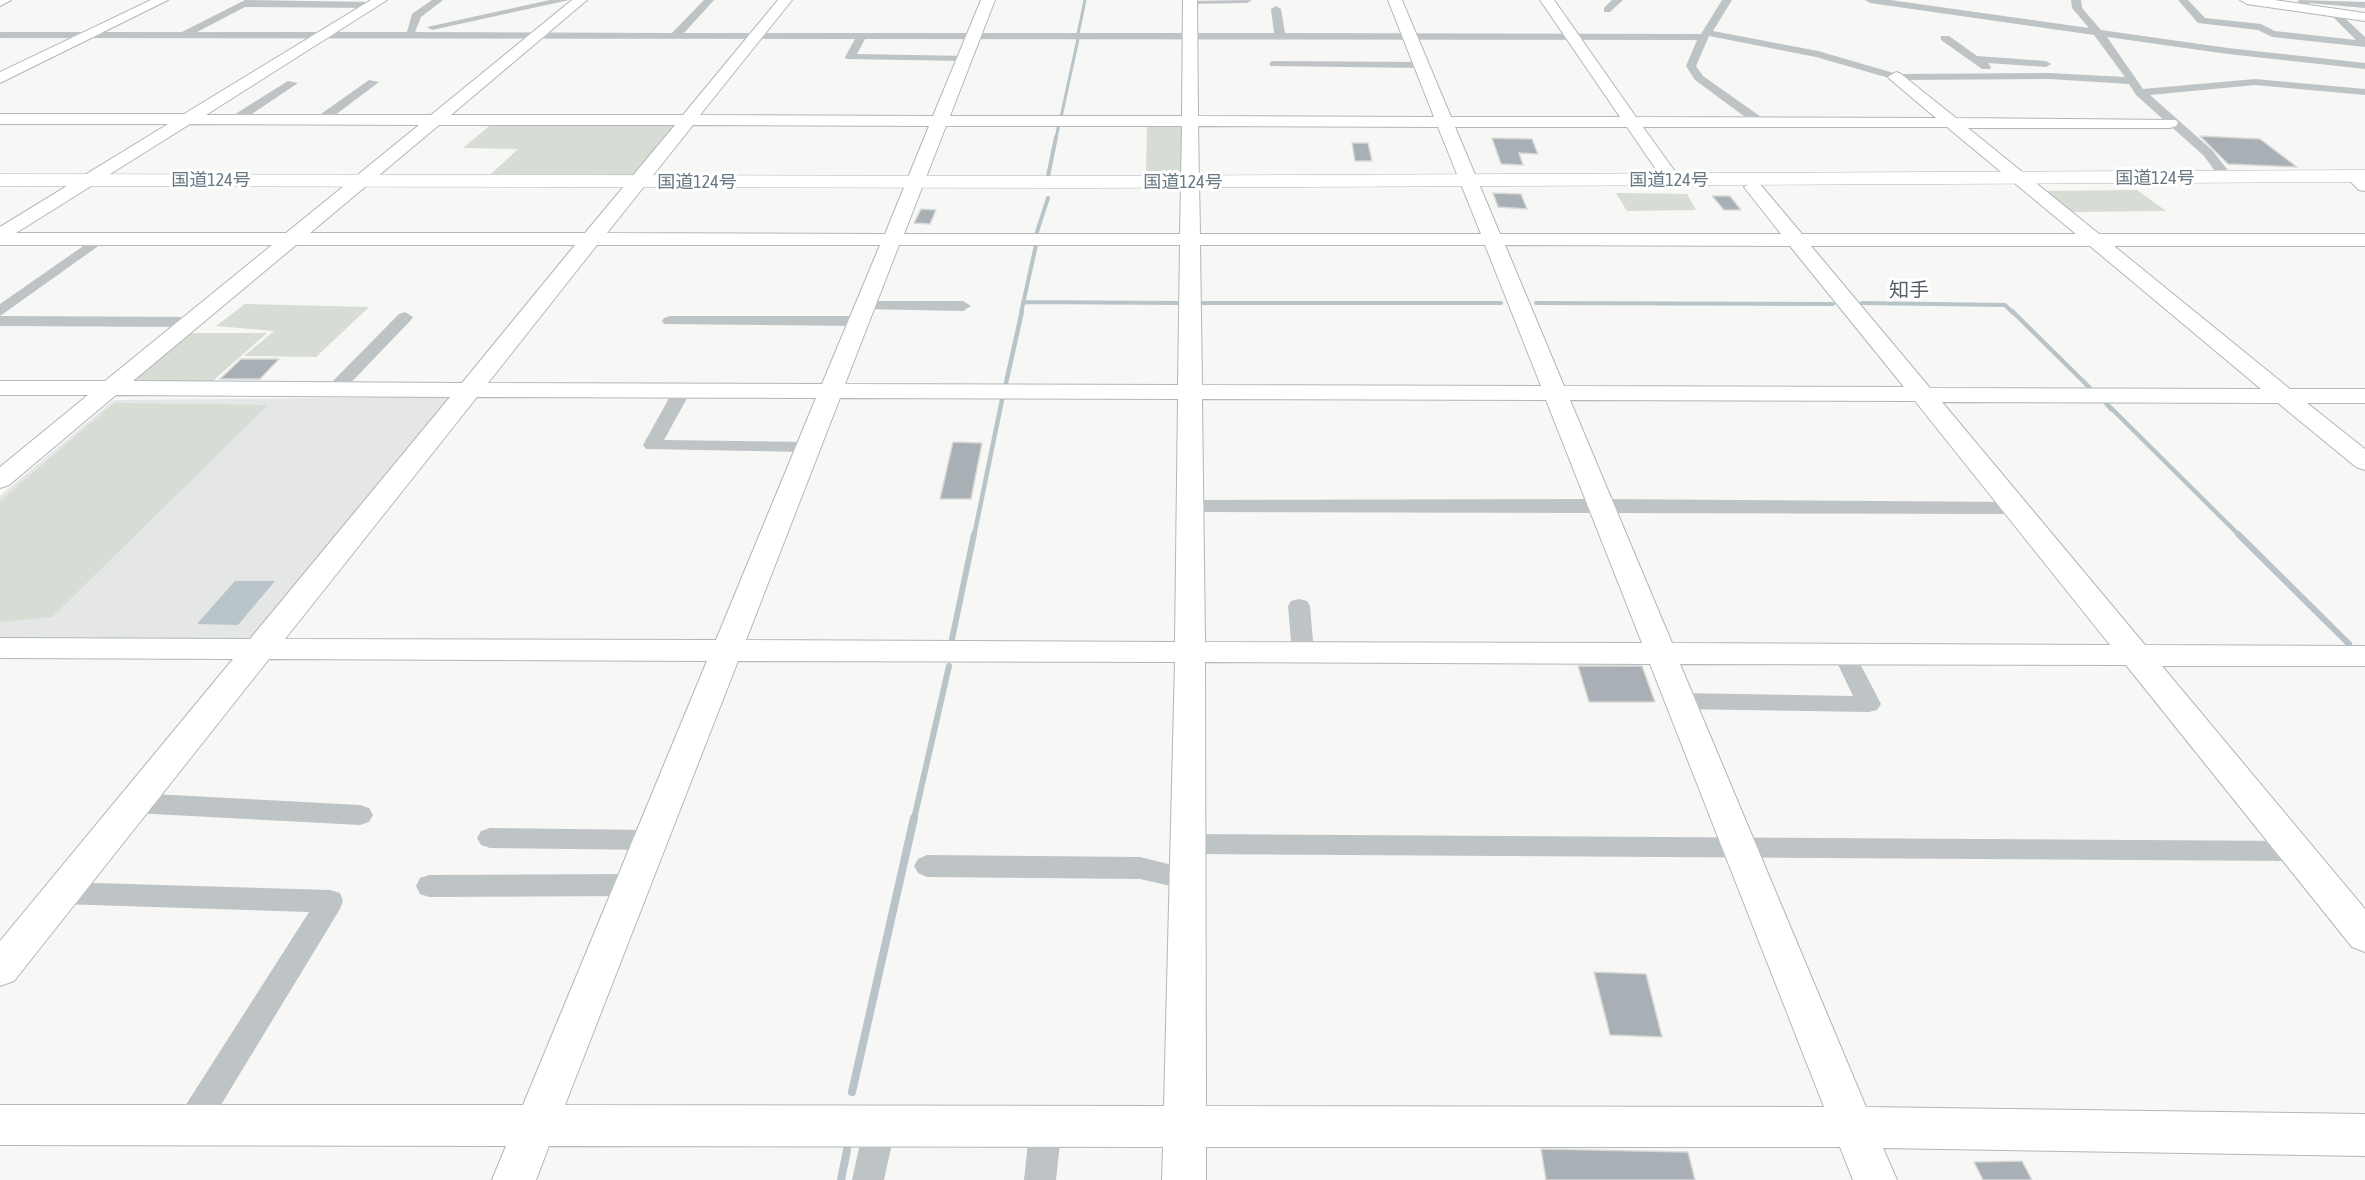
<!DOCTYPE html>
<html>
<head>
<meta charset="utf-8">
<style>
	body { margin:0 }
	canvas { display:block; background:#f7f7f5 }
</style>
</head>
<body>
<canvas width="2365" height="1180"></canvas>
<script>
const ctx = document.querySelector('canvas').getContext('2d');
ctx.lineJoin = 'round';
function fill(path, color) {
  ctx.fillStyle = color;
  ctx.fill(path, 'evenodd');
}
function shape(rows) {
  const path = new Path2D();
  for (const r of rows) {
    path.moveTo(r[0], r[1]);
    for (let i = 2; i < r.length; i += 2) path.lineTo(r[i], r[i + 1]);
  }
  return path;
}
function trace(path, color, width, dash) {
  ctx.strokeStyle = color;
  ctx.lineWidth = width;
  ctx.lineCap = dash ? 'butt' : 'round';
  ctx.setLineDash(dash || []);
  ctx.stroke(path);
}
function write(font, color, halo, rows, align = 'center') {
  ctx.font = font + ' "Asap Condensed","Noto Sans JP",sans-serif';
  ctx.lineWidth = 6;
  ctx.setLineDash([]);
  ctx.textBaseline = 'middle';
  ctx.strokeStyle = halo;
  ctx.fillStyle = color;
  for (const [text, x, y, turn = 0] of rows) {
    ctx.save();
    ctx.translate(x, y);
    ctx.rotate((+turn || 0) * Math.PI / 180);
    ctx.textAlign = isNaN(turn) ? turn : align;
    if (halo) ctx.strokeText(text, 0, 0);
    ctx.fillText(text, 0, 0);
    ctx.restore();
  }
}
const built = shape([
	[453,397,256,642,0,638,0,496,114,400]
]);
const green = shape([
	[494,122,678,123,632,175,491,174,518,149,463,148],
	[1147,124,1183,124,1185,177,1146,177],
	[2137,190,2166,211,2070,212,2044,191],
	[1616,193,1687,194,1696,210,1627,211],
	[245,304,369,307,316,357,244,356,274,331,216,326],
	[188,333,267,333,207,386,129,383],
	[114,403,268,405,52,617,0,622,0,501]
]);
const water = shape([
	[235,581,275,581,238,625,197,624]
]);
const streamFar4 = shape([
	[1078,34,1085,0],
	[1061,117,1078,39],
	[1056,138,1059,124]
]);
const streamFar3 = shape([
	[1048,176,1056,137],
	[1036,235,1048,198],
	[1023,302,1179,303],
	[1198,303,1501,303],
	[1536,303,1833,304],
	[1862,303,2005,305,2013,313],
	[1021,313,1036,245]
]);
const streamFar2 = shape([
	[2012,311,2089,387],
	[1006,383,1022,311],
	[2111,409,2105,402,2240,536],
	[974,536,1002,400]
]);
const streamFar1 = shape([
	[2238,534,2349,644],
	[952,639,974,534],
	[914,819,949,666]
]);
const stream = shape([
	[852,1092,914,818],
	[841,1180,847,1150]
]);
const building = shape([
	[2200,136,2260,139,2297,167,2228,164,2200,136],
	[1492,138,1532,139,1538,154,1519,153,1523,165,1501,164,1492,138],
	[1352,143,1368,143,1372,161,1355,161,1352,143],
	[1493,193,1521,194,1527,209,1498,207,1493,193],
	[1712,196,1730,196,1741,210,1724,210,1712,196],
	[921,209,936,210,930,224,914,223,921,209],
	[241,359,279,359,260,379,220,379,241,359],
	[953,442,982,443,971,499,940,499,953,442],
	[1578,666,1642,666,1655,702,1589,702,1578,666],
	[1594,972,1646,974,1662,1037,1610,1035,1594,972],
	[1541,1149,1688,1152,1695,1180,1546,1180,1541,1149],
	[2022,1161,2032,1180,1983,1180,1974,1162,2022,1161]
]);
const street = shape([
	[245,0,373,2,378,5,373,8,245,7,197,32,407,32,412,14,432,0,443,0,421,17,415,32,672,33,704,0,714,0,684,33,1274,33,1271,9,1276,6,1281,9,1285,33,1701,34,1722,0,1732,0,1713,31,1818,51,1897,74,2049,73,2125,77,2094,35,1870,3,1865,0,1890,0,2089,28,2072,8,2071,0,2081,0,2082,8,2101,30,2228,48,2365,63,2365,69,2228,54,2107,37,2143,89,2255,79,2365,89,2365,95,2255,85,2150,95,2212,150,2234,178,2227,182,2222,181,2204,156,2136,95,2129,84,2049,79,1896,80,1816,57,1709,36,1696,66,1703,76,1764,119,1764,125,1756,125,1695,80,1686,66,1697,40,865,39,857,54,969,56,969,60,965,61,846,59,845,57,855,39,0,38,0,32,182,32,245,0],
	[550,0,569,0,432,30,427,27,550,0],
	[1252,0,1247,3,1190,4,1185,1,1252,0],
	[1612,0,1623,0,1610,12,1604,12,1604,8,1612,0],
	[2178,0,2188,0,2205,18,2261,24,2275,31,2356,40,2328,12,2336,10,2365,37,2365,47,2272,37,2258,30,2198,23,2178,0],
	[2298,0,2365,2,2365,8,2309,3,2310,8,2305,11,2300,8,2298,0],
	[1941,36,1949,36,1977,56,2046,61,2051,64,2046,67,1988,63,1991,67,1990,69,1982,69,1941,40,1941,36],
	[1274,61,1421,62,1426,65,1421,68,1270,66,1270,62,1274,61],
	[369,80,379,82,326,122,318,122,318,116,369,80],
	[288,81,298,83,240,122,232,122,232,116,288,81],
	[99,235,106,239,104,242,0,316,0,304,99,235],
	[866,301,963,301,971,306,963,311,861,309,858,306,861,303,866,301],
	[405,312,413,317,411,320,340,394,328,394,325,390,328,386,399,314,405,312],
	[0,316,192,317,200,322,192,327,0,326,0,316],
	[670,316,859,316,867,321,859,326,664,324,662,321,664,318,670,316],
	[682,386,691,391,664,440,808,442,817,447,808,452,646,449,643,445,673,391,682,386],
	[1600,499,2016,502,2026,508,2016,514,1190,512,1180,506,1190,500,1600,499],
	[1299,599,1307,601,1310,606,1314,653,1311,658,1303,661,1295,658,1292,653,1288,606,1291,601,1299,599],
	[1844,646,1852,649,1855,654,1881,704,1877,710,1869,712,1680,709,1672,707,1668,701,1672,695,1680,693,1853,696,1833,654,1836,649,1844,646],
	[134,793,360,805,369,808,373,815,369,822,360,825,134,813,125,810,121,803,125,796,134,793],
	[490,828,650,830,659,833,663,840,659,847,650,850,490,848,481,845,477,838,481,831,490,828],
	[1188,834,2295,841,2304,844,2308,851,2304,858,2295,861,1188,854,1179,851,1175,844,1179,837,1188,834],
	[927,855,1140,857,1197,871,1201,879,1197,887,1188,890,1140,879,927,877,918,873,914,866,918,859,927,855],
	[631,874,640,877,644,885,640,893,631,896,429,897,420,894,416,886,420,878,429,875,631,874],
	[61,882,330,890,340,893,343,901,340,909,202,1136,191,1140,180,1136,175,1125,180,1114,309,912,61,904,52,901,48,893,52,885,61,882],
	[880,1110,891,1114,896,1125,884,1180,852,1180,864,1125,869,1114,880,1110],
	[1046,1110,1057,1114,1062,1125,1056,1180,1024,1180,1030,1125,1035,1114,1046,1110]
]);
const secondary = shape([
	[0,0,11,0,0,6,0,0],
	[151,0,168,0,0,83,0,72,151,0],
	[371,0,387,0,206,115,431,115,572,0,587,0,451,115,683,115,778,0,792,0,700,115,933,116,981,0,995,0,950,116,1182,116,1183,0,1197,0,1198,116,1434,117,1388,0,1402,0,1451,117,1620,117,1540,0,1554,0,1636,117,1936,118,1891,80,1888,77,1896,72,1901,74,1956,118,2176,120,2178,123,2176,126,2170,128,1968,128,2099,234,2365,234,2365,246,2114,246,2290,389,2365,389,2365,403,2307,403,2365,449,2365,470,2356,467,2278,403,1942,402,2145,645,2365,646,2365,666,2162,666,2365,909,2365,952,2352,947,2126,665,1680,664,1866,1107,2365,1114,2365,1156,1883,1148,1897,1180,1853,1180,1840,1147,1206,1147,1206,1180,1162,1180,1163,1147,549,1146,536,1180,492,1180,506,1146,0,1145,0,1105,523,1105,707,661,269,659,14,981,0,986,0,941,233,659,0,658,0,638,250,639,450,397,116,395,9,485,0,488,0,467,88,395,0,395,0,381,105,381,272,245,0,245,0,227,168,124,0,124,0,114,184,114,371,0],
	[190,124,419,125,286,233,16,233,190,124],
	[439,125,675,125,585,233,310,233,439,125],
	[693,125,929,126,885,234,607,233,693,125],
	[946,126,1182,126,1180,234,904,234,946,126],
	[1198,126,1438,127,1481,234,1200,234,1198,126],
	[1455,127,1627,127,1666,184,1672,185,1681,180,1643,127,1947,127,2076,234,1802,234,1759,183,1753,182,1744,187,1781,234,1500,234,1455,127],
	[296,245,575,245,462,383,133,381,296,245],
	[597,245,880,245,822,384,488,383,597,245],
	[899,245,1180,245,1178,385,845,384,899,245],
	[1200,245,1485,245,1541,386,1202,385,1200,245],
	[1505,245,1790,246,1904,387,1564,386,1505,245],
	[1811,246,2090,246,2261,389,1930,388,1811,246],
	[477,397,816,398,716,640,285,639,477,397],
	[840,398,1178,399,1175,642,746,640,840,398],
	[1202,399,1546,400,1642,643,1205,642,1202,399],
	[1570,400,1915,401,2110,645,1672,643,1570,400],
	[738,661,1175,662,1164,1106,565,1105,738,661],
	[1205,662,1650,664,1824,1107,1206,1106,1205,662],
	[2240,0,2274,0,2365,13,2365,21,2247,4,2240,0],
	[2354,171,2365,177,2365,191,2359,190,2345,176,2354,171]
]);
const highway = shape([
	[2365,170,2365,182,1084,188,0,186,0,174,1084,176,2365,170]
]);
const farStreetnames = [
	["国道124号",2155,178],
	["国道124号",211,180],
	["国道124号",1669,180],
	["国道124号",697,182],
	["国道124号",1183,182]
];
const farQuarternames = [
	["知手",1909,291]
];
fill(built, '#e5e6e6');
fill(green, '#d7dcd4');
fill(water, '#b8c4c8');
trace(streamFar4, '#b8c4c8', 3);
trace(streamFar3, '#b8c4c8', 4);
trace(streamFar2, '#b8c4c8', 4.5);
trace(streamFar1, '#b8c4c8', 6);
trace(stream, '#b8c4c8', 8);
fill(building, '#a8b0b5');
trace(building, '#d9d9d7', 1.5);
trace(secondary, '#b1b7bb', 2);
trace(highway, '#b2b6b9', 1);
fill(street, '#bec3c6');
fill(secondary, '#fff');
fill(highway, '#fff');
write('18px', '#687984', '#fff', farStreetnames);
write('20px', '#55626a', '#fff', farQuarternames);
</script>
</body>
</html>
